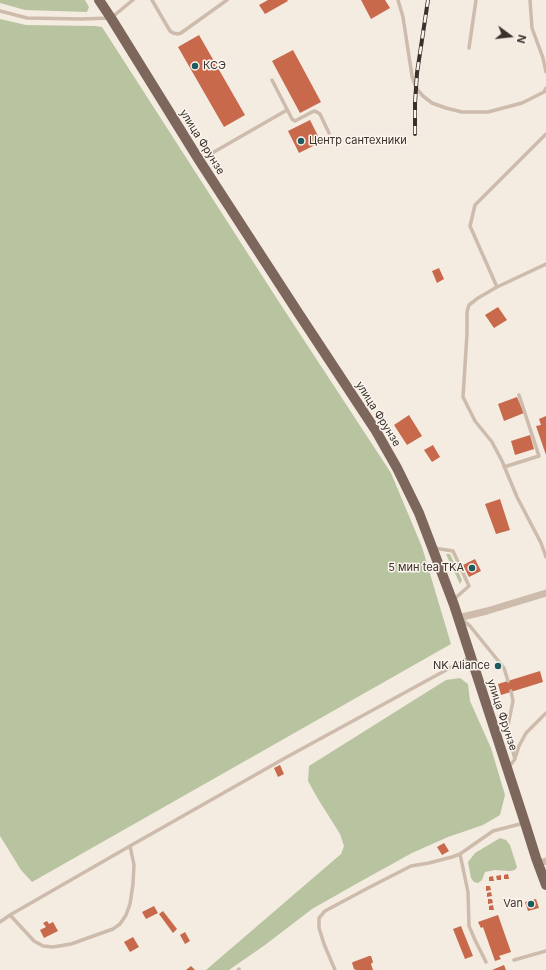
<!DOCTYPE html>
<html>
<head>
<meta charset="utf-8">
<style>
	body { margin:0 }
	#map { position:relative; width:546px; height:970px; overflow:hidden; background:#f4ebe1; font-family:Inter,sans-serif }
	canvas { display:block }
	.north { position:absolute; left:490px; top:16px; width:40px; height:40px; -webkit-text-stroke:3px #fbf5ee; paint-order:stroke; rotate:105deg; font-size:11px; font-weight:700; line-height:16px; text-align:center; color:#3b302b }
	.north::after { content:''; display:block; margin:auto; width:14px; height:18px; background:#3b302b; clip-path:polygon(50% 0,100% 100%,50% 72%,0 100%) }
</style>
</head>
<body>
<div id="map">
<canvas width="546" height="970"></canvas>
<div class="north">N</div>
</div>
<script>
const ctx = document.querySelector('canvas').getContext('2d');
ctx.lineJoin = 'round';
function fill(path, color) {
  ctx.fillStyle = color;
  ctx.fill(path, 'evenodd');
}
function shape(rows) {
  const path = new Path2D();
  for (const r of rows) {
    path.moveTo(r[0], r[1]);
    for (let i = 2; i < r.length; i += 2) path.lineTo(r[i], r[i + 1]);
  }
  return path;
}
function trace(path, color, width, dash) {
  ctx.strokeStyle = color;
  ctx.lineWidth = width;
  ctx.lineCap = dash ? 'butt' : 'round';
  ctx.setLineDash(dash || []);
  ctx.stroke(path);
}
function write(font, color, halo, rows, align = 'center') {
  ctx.font = font + ' Inter,sans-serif';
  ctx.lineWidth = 3;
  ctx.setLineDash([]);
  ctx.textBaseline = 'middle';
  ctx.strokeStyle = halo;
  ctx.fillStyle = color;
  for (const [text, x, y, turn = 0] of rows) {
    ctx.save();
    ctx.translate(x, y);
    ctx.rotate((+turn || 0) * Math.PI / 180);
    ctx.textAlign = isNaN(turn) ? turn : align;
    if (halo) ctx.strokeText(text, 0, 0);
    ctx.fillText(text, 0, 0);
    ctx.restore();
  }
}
const green = shape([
	[0,0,85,0,89,7,87,12,25,10,0,3],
	[0,19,26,25,95,26,102,27,279,302,391,473,422,547,451,644,32,882,21,870,0,836],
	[446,554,450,554,462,580,460,584],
	[460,678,468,684,470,701,491,748,505,795,500,815,483,825,448,837,412,853,356,884,312,909,265,945,229,970,206,970,341,854,344,846,340,834,318,799,308,781,309,766,446,680],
	[500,838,506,840,510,845,517,867,515,870,510,871,495,870,485,872,482,880,478,883,474,882,471,878,468,862,475,853]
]);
const building = shape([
	[268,0,287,0,288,1,265,14,259,5],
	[361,0,385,0,390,8,371,19],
	[199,35,245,115,224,127,178,47],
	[293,50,321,102,300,113,272,61],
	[310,120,321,142,299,153,288,131],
	[439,268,444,279,437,283,432,271],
	[498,307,507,320,494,328,485,315],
	[517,397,524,413,504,421,498,404],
	[409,415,422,436,407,445,394,425],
	[546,416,546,455,536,426,541,425,539,419],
	[530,435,534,449,515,455,511,441],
	[433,445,440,457,432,462,424,450],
	[500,499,510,530,496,534,485,504],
	[475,559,481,571,469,577,463,565],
	[540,671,543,682,501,695,498,684],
	[280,765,284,774,278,777,274,768],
	[444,843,449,851,442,855,437,847],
	[508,874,509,879,504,879,504,875],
	[501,875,501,880,497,880,496,876],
	[493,876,494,881,489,881,489,877],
	[486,886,490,886,491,890,486,891],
	[491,892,492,896,487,897,487,893],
	[488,899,492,899,493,903,488,904],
	[536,899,539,908,528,911,525,902],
	[493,905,494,910,489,910,489,906],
	[154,906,158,913,146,919,142,912],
	[163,911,177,929,173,933,159,914],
	[498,915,511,952,499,956,501,959,495,961,483,927,481,928,478,922],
	[47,921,49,924,53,922,58,931,44,938,40,930,46,927,43,923],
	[461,926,473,956,465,959,453,929],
	[185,932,190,941,185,944,180,935],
	[133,937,139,947,130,952,124,942],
	[369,956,371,956,373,962,371,964,373,970,356,970,354,969,352,963,353,962],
	[504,965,506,970,492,970],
	[191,966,195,970,186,970]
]);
const service = shape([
	[152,0,170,31,173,33,178,34,181,33,227,0],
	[398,0,403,17,412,76,416,88,423,96,432,103,446,108,462,112,488,112,522,103,544,92,546,88],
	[530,0,532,28,543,58,546,72],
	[0,11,27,18,81,19,111,18,133,0],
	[469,48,476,0],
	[272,80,292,119,295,121,314,111,317,112,320,114,329,133],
	[200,160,287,110],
	[546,264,497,287,478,298,469,305,467,312,467,334,463,397,475,421,492,442,502,461,517,497,541,543,546,557],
	[497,287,470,226,475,205,546,134],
	[504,467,539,456,519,395],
	[434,548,453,551,469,586,453,600],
	[461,619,470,626,504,668,508,681],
	[515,758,519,746,526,733,546,713],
	[509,767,515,759,507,730,513,701,511,691],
	[460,854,468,892,469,926,475,940,486,962],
	[10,915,34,941,43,946,53,947,71,944,113,929,120,924,126,915,130,904,133,884,134,865,130,846],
	[0,922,10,915,130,846,285,758,470,657],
	[514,960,546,951],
	[238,970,239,969],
	[335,970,324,944,319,928,319,918,325,911,368,888,411,866,429,863,452,857,460,854,493,831,524,823]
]);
const minor = shape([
	[458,618,487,611,546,593],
	[538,864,546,861]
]);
const primary = shape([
	[99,0,111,18,199,160,299,314,376,431,397,468,419,513,454,605,525,823,536,858,546,885]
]);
const rail = shape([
	[415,134,415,103,417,73,428,0]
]);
const markers = [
	[195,66,4,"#1f5a5e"],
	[301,141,4,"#1f5a5e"],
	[472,568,4,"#1f5a5e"],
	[498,666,4,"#1f5a5e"],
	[531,904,4,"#1f5a5e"]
];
const poiNames = [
	["КСЭ",203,66,"left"],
	["Центр сантехники",309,141,"left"],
	["5 мин tea TKA",464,568],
	["NK Aliance",490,666],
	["Van",523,904]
];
const streetNames = [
	["улица Фрунзе",202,142,58],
	["улица Фрунзе",378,414,58],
	["улица Фрунзе",502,715,72]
];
fill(green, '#b8c4a0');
fill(building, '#c8694b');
trace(service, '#cdbbac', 3.5);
trace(minor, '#cdbbac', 7);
trace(primary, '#7d675c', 10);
trace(rail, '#3b302b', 4);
trace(rail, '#fbf5ee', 2.5, [8]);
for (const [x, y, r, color] of markers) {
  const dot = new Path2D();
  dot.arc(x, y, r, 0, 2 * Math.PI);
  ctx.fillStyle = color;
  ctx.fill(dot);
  trace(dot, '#fbf5ee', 1.5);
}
write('11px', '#3b302b', '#fbf5ee', poiNames, 'right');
write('11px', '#3b302b', '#fbf5ee', streetNames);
</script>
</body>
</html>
